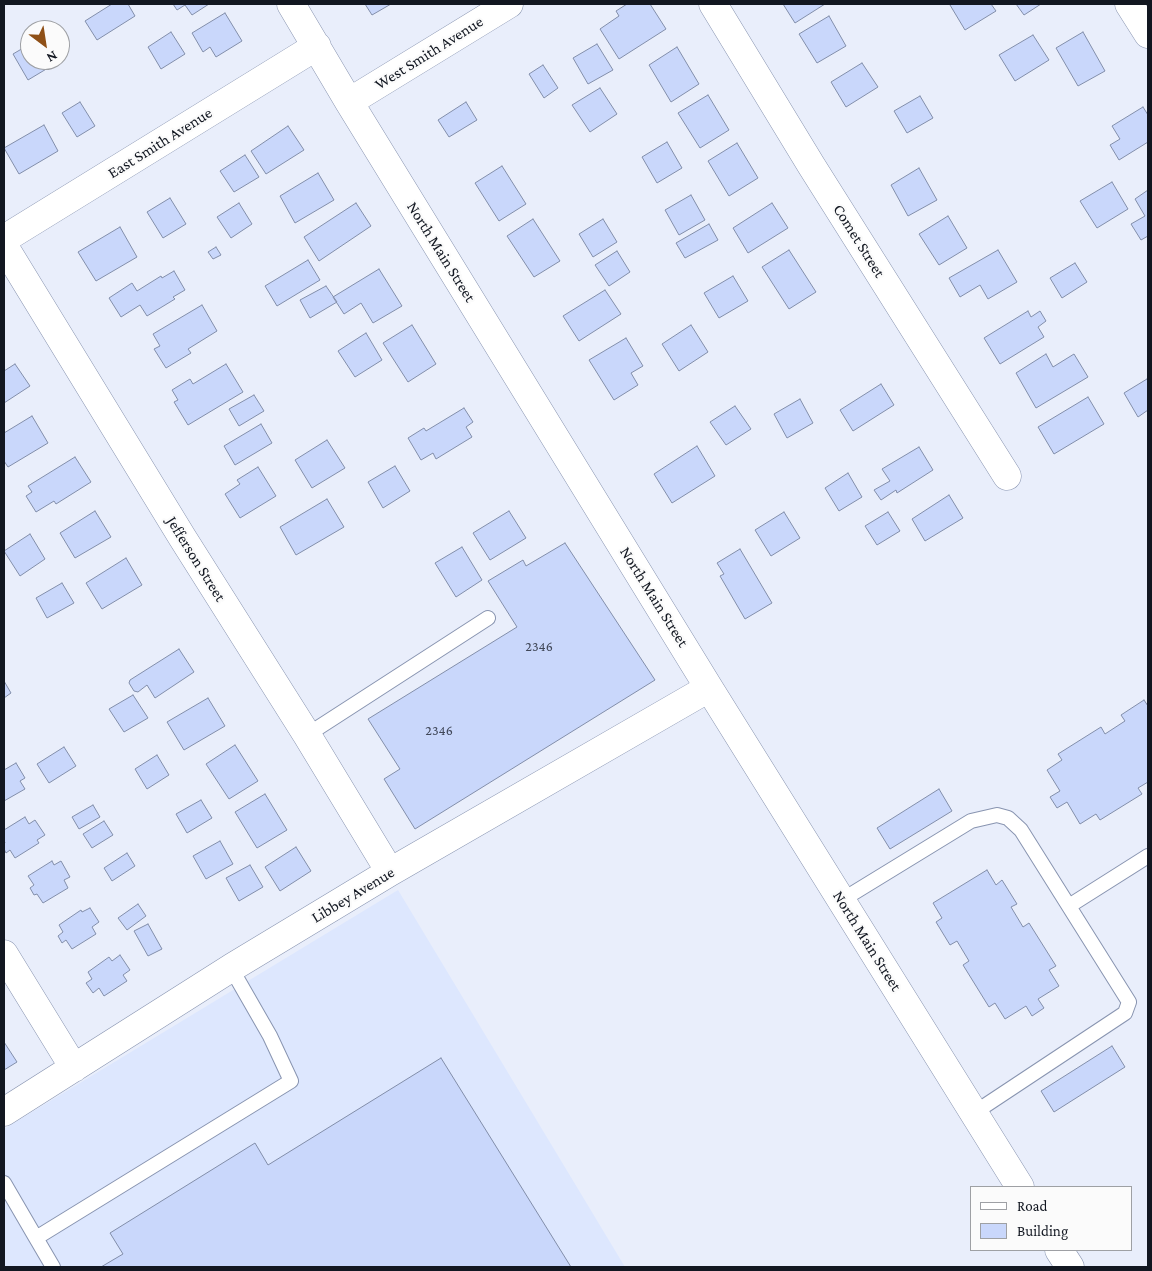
<!DOCTYPE html>
<html>
<head>
<meta charset="utf-8">
<style>
	body { margin:0 }
	#map { position:relative; width:1152px; height:1271px; overflow:hidden; background:#e9eefb; font-family:"Crimson Pro",serif }
	canvas { display:block }
	.frame { position:absolute; inset:0; border:5px solid #121721; pointer-events:none }
	.legend { position:absolute; left:970px; top:1186px; width:162px; height:65px; box-sizing:border-box; background:#fbfbfb; border:1px solid #9ea0a4; margin:0; padding:6px 9px; list-style:none; font-size:15px; color:#121721 }
	.legend li { display:flex; align-items:center; gap:10px; height:25px }
	.legend b { width:25px; border:1px solid #9ea0a4 }
	.north { position:absolute; left:20px; top:20px; width:50px; height:50px; box-sizing:border-box; background:#fbfbfb; border:1px solid #9ea0a4; border-radius:50%; rotate:149deg; font-size:14px; font-weight:700; line-height:20px; text-align:center; color:#121721 }
	.north::after { content:''; display:block; margin:auto; width:18px; height:22px; background:#8f5017; clip-path:polygon(50% 0,100% 100%,50% 72%,0 100%) }
</style>
</head>
<body>
<div id="map">
<canvas width="1152" height="1271"></canvas>
<div class="frame"></div>
<ul class="legend">
<li><b style="height:6px;background:#fff"></b>Road</li>
<li><b style="height:14px;background:#c9d7fb"></b>Building</li>
</ul>
<div class="north">N</div>
</div>
<script>
const ctx = document.querySelector('canvas').getContext('2d');
ctx.lineJoin = 'round';
function fill(path, color) {
  ctx.fillStyle = color;
  ctx.fill(path, 'evenodd');
}
function shape(rows) {
  const path = new Path2D();
  for (const r of rows) {
    path.moveTo(r[0], r[1]);
    for (let i = 2; i < r.length; i += 2) path.lineTo(r[i], r[i + 1]);
  }
  return path;
}
function trace(path, color, width, dash) {
  ctx.strokeStyle = color;
  ctx.lineWidth = width;
  ctx.lineCap = dash ? 'butt' : 'round';
  ctx.setLineDash(dash || []);
  ctx.stroke(path);
}
function write(font, color, halo, rows, align = 'center') {
  ctx.font = font + ' "Crimson Pro",serif';
  ctx.lineWidth = 4.5;
  ctx.setLineDash([]);
  ctx.textBaseline = 'middle';
  ctx.strokeStyle = halo;
  ctx.fillStyle = color;
  for (const [text, x, y, turn = 0] of rows) {
    ctx.save();
    ctx.translate(x, y);
    ctx.rotate((+turn || 0) * Math.PI / 180);
    ctx.textAlign = isNaN(turn) ? turn : align;
    if (halo) ctx.strokeText(text, 0, 0);
    ctx.fillText(text, 0, 0);
    ctx.restore();
  }
}
const built = shape([
	[398,890,625,1267,4,1267,4,1129]
]);
const building = shape([
	[112,4,128,4,135,16,97,40,85,21,112,4],
	[173,4,209,4,192,15,185,5,177,10,173,4],
	[365,4,391,4,372,15,365,4],
	[627,4,650,4,666,29,619,59,600,29,619,16,616,11,627,4],
	[783,4,825,4,795,23,783,4],
	[953,4,991,4,996,11,965,30,950,5,953,4],
	[1016,4,1041,4,1024,15,1016,4],
	[225,13,242,41,216,57,210,47,203,52,192,33,225,13],
	[829,16,846,46,817,63,799,34,829,16],
	[171,32,185,54,161,69,148,47,171,32],
	[1083,32,1105,71,1078,86,1056,48,1083,32],
	[1033,35,1049,60,1015,81,999,55,1033,35],
	[30,44,30,60,50,60,53,65,28,80,13,54,30,44],
	[597,44,613,70,588,84,573,58,597,44],
	[677,47,699,84,671,102,649,65,677,47],
	[862,63,878,87,846,107,831,82,862,63],
	[543,65,558,88,544,98,529,74,543,65],
	[600,88,617,114,590,132,572,105,600,88],
	[708,95,729,130,700,148,678,113,708,95],
	[920,96,933,118,907,133,894,111,920,96],
	[80,102,95,126,77,137,62,113,80,102],
	[466,102,477,120,449,137,438,120,466,102],
	[1143,107,1148,115,1148,142,1119,160,1110,145,1120,139,1112,126,1143,107],
	[44,125,58,151,19,174,4,148,44,125],
	[288,126,304,150,266,174,251,151,288,126],
	[667,142,682,168,657,183,642,157,667,142],
	[737,143,758,178,729,196,708,161,737,143],
	[245,155,259,177,234,192,220,171,245,155],
	[502,166,526,204,499,221,475,183,502,166],
	[919,168,937,200,908,216,891,185,919,168],
	[318,173,334,200,295,223,280,196,318,173],
	[1112,182,1128,209,1097,228,1080,201,1112,182],
	[1148,190,1148,236,1141,240,1131,224,1145,216,1135,199,1148,190],
	[691,195,705,220,679,235,665,210,691,195],
	[170,198,186,224,163,238,147,212,170,198],
	[239,203,252,224,231,238,217,217,239,203],
	[356,203,371,226,319,261,304,237,356,203],
	[772,203,788,228,748,253,733,228,772,203],
	[948,216,967,248,939,265,919,234,948,216],
	[533,219,560,261,534,277,507,236,533,219],
	[603,219,617,242,593,257,579,234,603,219],
	[709,224,718,240,685,258,676,243,709,224],
	[120,227,137,257,96,281,78,252,120,227],
	[216,247,221,255,213,259,208,252,216,247],
	[789,250,816,292,789,309,762,267,789,250],
	[998,250,1017,282,988,299,980,285,960,297,949,278,998,250],
	[617,251,630,272,609,286,595,265,617,251],
	[308,260,320,280,277,306,265,286,308,260],
	[1075,263,1087,282,1062,298,1050,278,1075,263],
	[379,269,402,306,373,323,361,303,344,314,333,297,379,269],
	[174,271,185,290,173,297,175,299,147,316,140,305,121,317,109,298,132,283,137,291,161,276,162,278,174,271],
	[733,276,748,301,719,318,704,293,733,276],
	[326,286,337,302,310,318,300,300,326,286],
	[605,290,621,314,579,341,563,316,605,290],
	[202,305,217,331,188,349,191,353,166,368,154,349,160,346,153,334,202,305],
	[1028,311,1031,317,1040,311,1046,321,1038,327,1044,337,1000,364,984,338,1028,311],
	[412,325,436,364,408,382,383,343,412,325],
	[691,325,708,352,679,371,662,344,691,325],
	[366,333,382,360,355,377,338,351,366,333],
	[626,338,643,366,631,373,638,385,614,400,589,360,626,338],
	[1046,354,1053,367,1074,354,1088,377,1036,408,1016,373,1046,354],
	[15,364,30,386,4,403,4,371,15,364],
	[226,364,243,392,188,425,174,402,178,400,172,390,190,379,193,384,226,364],
	[1147,379,1148,381,1148,410,1138,417,1124,393,1147,379],
	[881,384,894,405,853,431,840,410,881,384],
	[254,395,264,411,239,426,229,409,254,395],
	[1088,397,1104,424,1054,454,1038,427,1088,397],
	[800,399,813,423,787,438,774,414,800,399],
	[735,406,751,429,726,445,710,422,735,406],
	[464,408,473,422,466,427,472,437,436,459,433,453,421,460,408,438,424,428,426,431,464,408],
	[32,416,48,443,8,467,4,461,4,433,32,416],
	[261,424,272,443,235,465,224,446,261,424],
	[327,440,345,468,312,488,295,460,327,440],
	[697,446,715,476,672,503,654,474,697,446],
	[919,447,933,470,897,493,896,490,881,500,874,490,890,481,882,469,919,447],
	[75,457,91,482,56,504,54,501,36,512,26,496,32,492,28,486,75,457],
	[395,466,410,491,383,508,368,482,395,466],
	[258,467,276,496,240,518,225,494,240,484,237,480,258,467],
	[848,473,862,497,839,511,825,488,848,473],
	[949,495,963,518,925,541,912,519,949,495],
	[327,499,344,527,296,555,280,527,327,499],
	[95,511,111,537,75,558,60,533,95,511],
	[509,511,526,538,490,560,473,533,509,511],
	[784,512,800,538,771,556,755,530,784,512],
	[888,512,900,531,877,545,865,526,888,512],
	[30,534,45,559,20,576,4,551,30,534],
	[565,543,655,680,415,829,384,779,400,769,368,719,517,627,488,581,523,560,526,566,565,543],
	[462,547,482,580,456,597,435,563,462,547],
	[740,549,772,603,745,619,720,576,724,574,717,563,740,549],
	[126,558,142,585,102,609,86,583,126,558],
	[62,583,74,603,47,618,36,598,62,583],
	[179,649,194,672,155,698,147,685,138,692,134,691,129,683,130,680,179,649],
	[4,681,11,693,4,698,4,681],
	[133,695,148,718,124,732,109,709,133,695],
	[208,698,225,726,184,750,167,722,208,698],
	[1144,700,1148,706,1148,782,1138,788,1142,794,1100,820,1096,814,1080,824,1067,802,1057,808,1050,797,1060,791,1047,770,1062,760,1058,754,1101,727,1105,734,1125,721,1121,715,1144,700],
	[235,745,258,781,229,799,206,764,235,745],
	[64,747,76,766,49,783,37,764,64,747],
	[157,755,169,775,147,789,135,769,157,755],
	[16,763,25,778,20,781,25,789,4,801,4,770,16,763],
	[939,789,952,811,890,849,877,828,939,789],
	[265,794,287,830,257,848,235,812,265,794],
	[201,800,212,818,187,833,176,814,201,800],
	[93,805,100,817,79,829,72,817,93,805],
	[25,817,29,824,35,820,45,835,37,840,39,843,15,858,10,850,6,853,4,849,4,844,5,843,4,840,4,830,25,817],
	[104,821,113,835,92,848,83,834,104,821],
	[220,841,233,864,206,879,193,856,220,841],
	[296,847,311,871,280,891,265,867,296,847],
	[127,853,135,866,112,881,104,868,127,853],
	[52,861,54,865,61,861,70,877,64,880,68,888,43,903,37,894,34,895,30,888,34,885,28,876,52,861],
	[250,865,263,887,239,901,226,878,250,865],
	[987,870,996,885,1002,880,1017,904,1011,907,1023,927,1029,923,1056,966,1049,970,1059,986,1038,999,1044,1008,1032,1016,1026,1006,1005,1019,995,1003,989,1007,963,965,969,961,957,941,950,945,936,922,942,918,933,903,987,870],
	[138,904,146,916,127,930,118,918,138,904],
	[90,908,99,922,92,927,96,934,72,949,66,940,62,943,58,936,63,932,59,925,81,910,82,912,90,908],
	[148,924,162,949,148,956,134,931,148,924],
	[120,955,130,970,123,975,127,981,104,996,99,988,93,993,86,983,92,979,88,972,109,957,112,961,120,955],
	[4,1042,17,1062,4,1070,4,1042],
	[1112,1046,1125,1067,1054,1112,1041,1091,1112,1046],
	[441,1058,571,1267,101,1267,123,1254,110,1233,255,1143,268,1165,441,1058]
]);
const service = shape([
	[307,735,488,618],
	[842,900,971,821,997,815,1008,818,1021,830,1129,1002,1125,1013,974,1113],
	[1069,906,1148,856],
	[4,1183,36,1238,291,1081,270,1036,231,968],
	[36,1238,53,1267]
]);
const minor = shape([
	[291,4,349,102,709,688,1020,1187],
	[713,4,811,165,1007,476],
	[1129,4,1148,34],
	[349,102,509,4],
	[4,239,317,46],
	[4,246,182,537,307,735,390,872],
	[4,954,74,1068],
	[4,1112,231,968,390,872,709,688],
	[1059,1250,1070,1267]
]);
const numberNames = [
	["2346",539,647],
	["2346",439,731]
];
const streetNames = [
	["West Smith Avenue",429,53,-32],
	["East Smith Avenue",160,143,-32],
	["Comet Street",859,241,58],
	["North Main Street",441,252,58],
	["Jefferson Street",196,559,58],
	["North Main Street",654,597,58],
	["Libbey Avenue",353,895,-31],
	["North Main Street",867,941,58]
];
fill(built, '#dde7fe');
fill(building, '#c9d7fb');
trace(building, '#828eaa', 1);
trace(service, '#8894b0', 16);
trace(minor, '#8894b0', 29);
trace(service, '#fff', 14);
trace(minor, '#fff', 28);
write('14px', '#404758', null, numberNames);
write('16px', '#121721', '#fbfbfb', streetNames);
</script>
</body>
</html>
